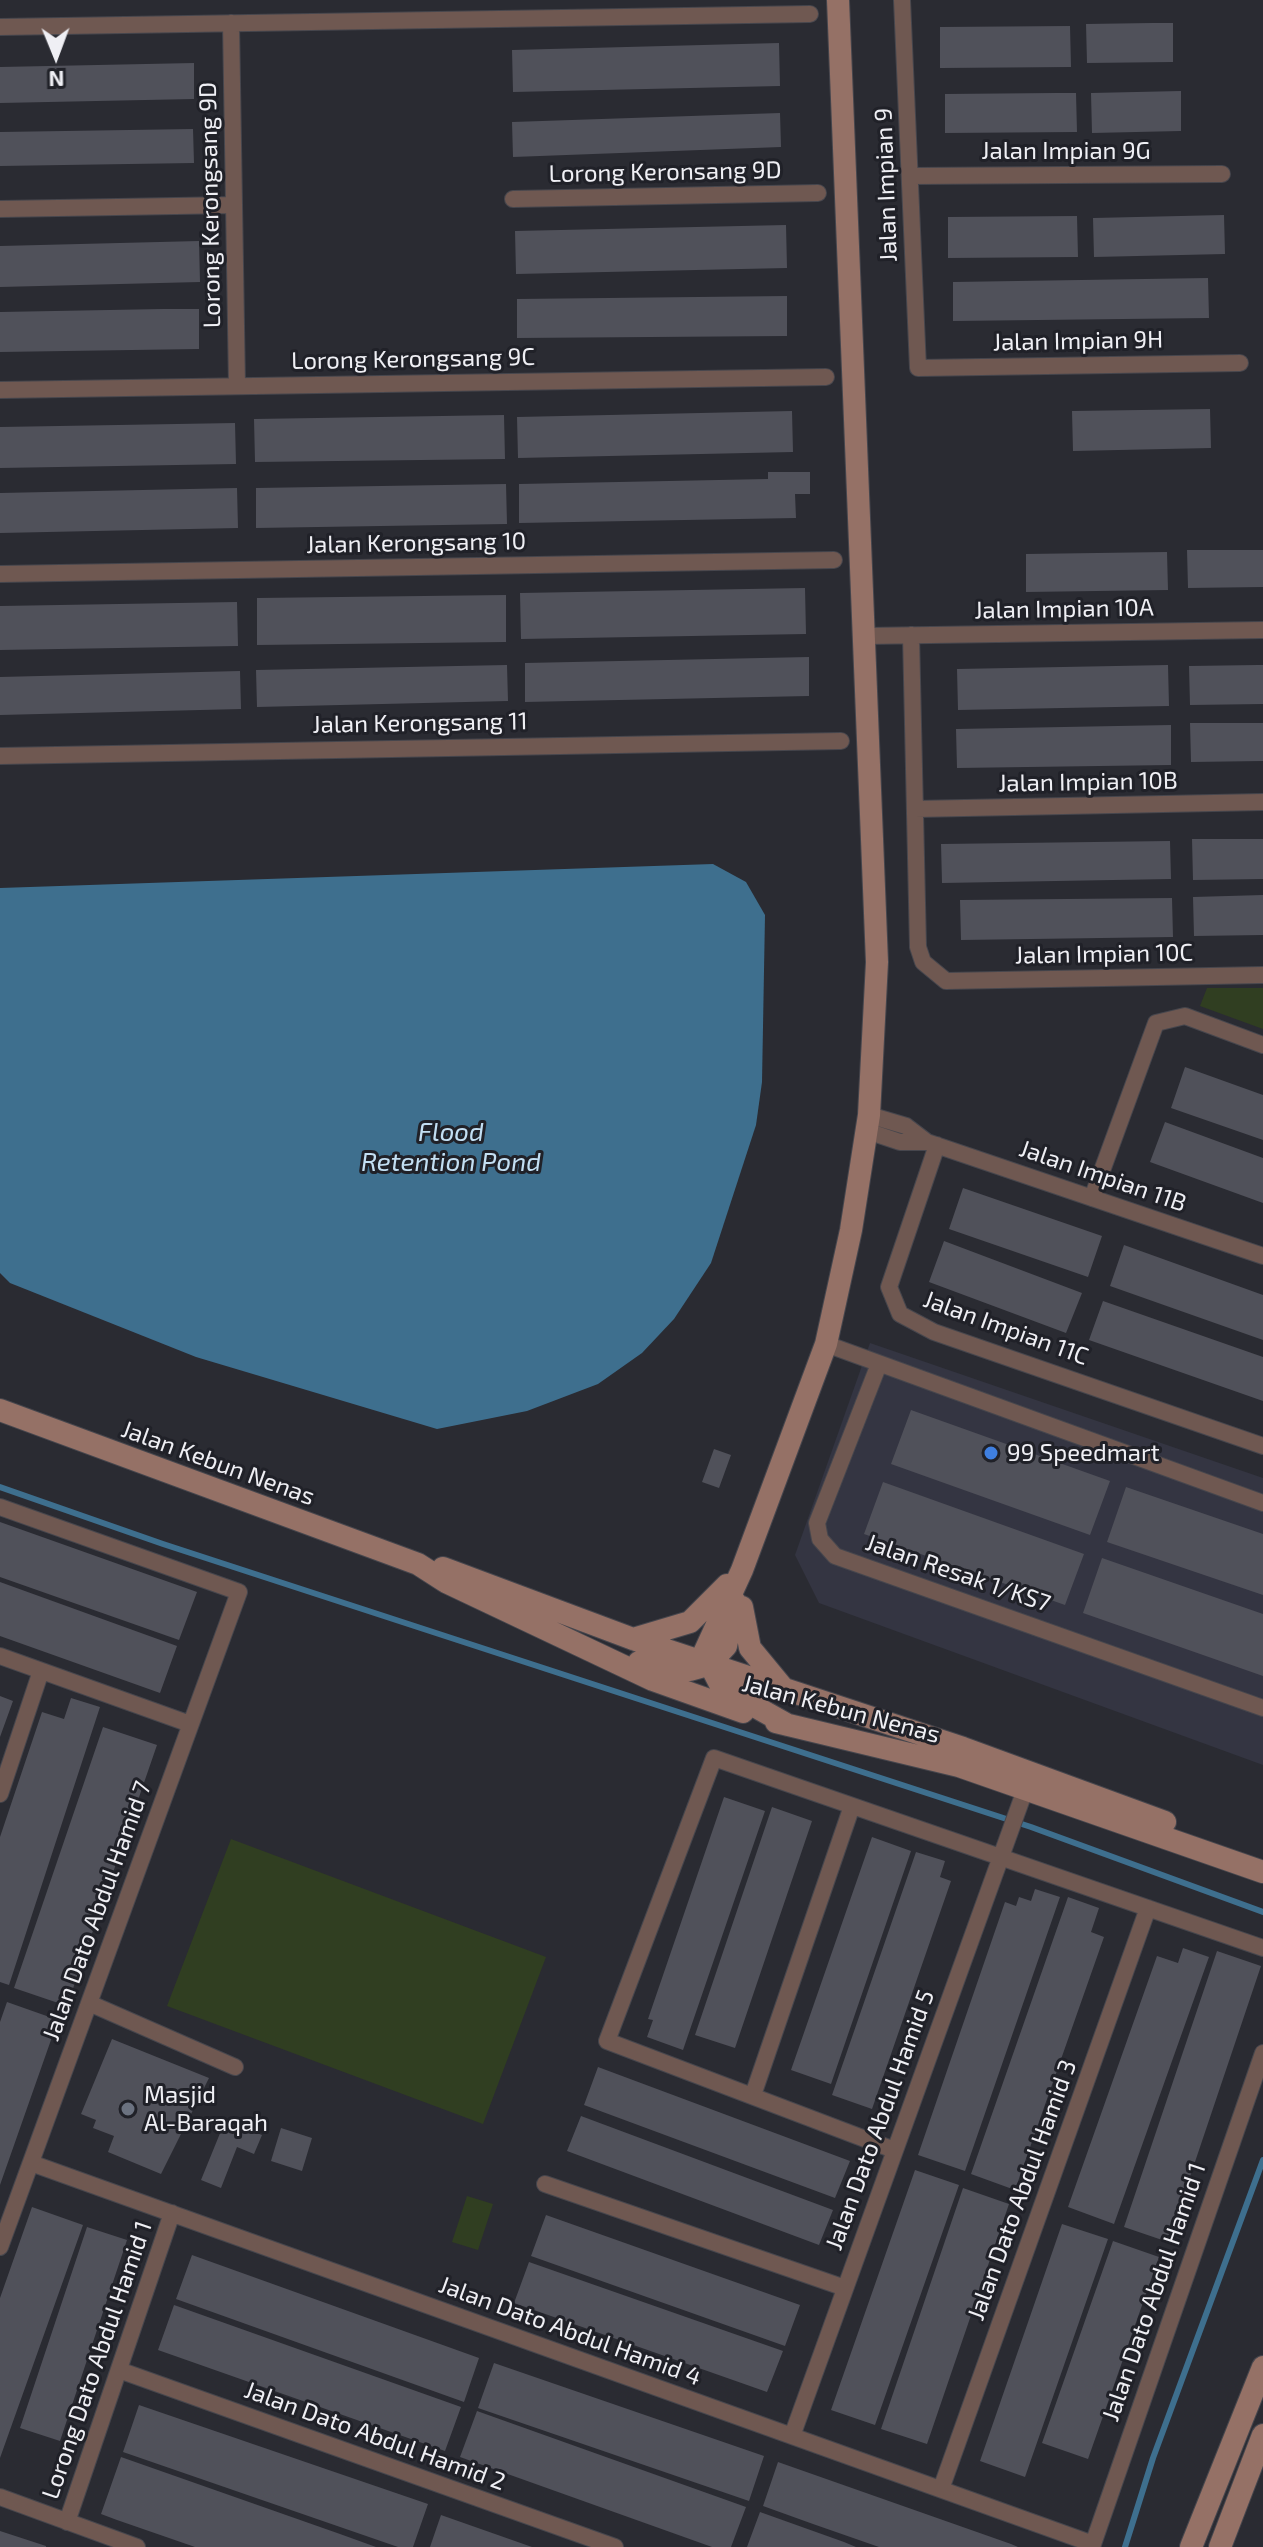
<!DOCTYPE html>
<html>
<head>
<meta charset="utf-8">
<style>
	body { margin:0 }
	#map { position:relative; width:1263px; height:2547px; overflow:hidden; background:#2a2b32; font-family:"Exo 2",sans-serif }
	canvas { display:block }
	.north { position:absolute; left:16px; top:16px; width:80px; height:80px; -webkit-text-stroke:6px #202128; paint-order:stroke; rotate:179deg; font-size:22px; font-weight:700; line-height:32px; text-align:center; color:#efeff4 }
	.north::after { content:''; display:block; margin:auto; width:28px; height:36px; background:#efeff4; clip-path:polygon(50% 0,100% 100%,50% 72%,0 100%) }
</style>
</head>
<body>
<div id="map">
<canvas width="1263" height="2547"></canvas>
<div class="north">N</div>
</div>
<script>
const ctx = document.querySelector('canvas').getContext('2d');
ctx.lineJoin = 'round';
function fill(path, color) {
  ctx.fillStyle = color;
  ctx.fill(path, 'evenodd');
}
function shape(rows) {
  const path = new Path2D();
  for (const r of rows) {
    path.moveTo(r[0], r[1]);
    for (let i = 2; i < r.length; i += 2) path.lineTo(r[i], r[i + 1]);
  }
  return path;
}
function trace(path, color, width, dash) {
  ctx.strokeStyle = color;
  ctx.lineWidth = width;
  ctx.lineCap = dash ? 'butt' : 'round';
  ctx.setLineDash(dash || []);
  ctx.stroke(path);
}
function write(font, color, halo, rows, align = 'center') {
  ctx.font = font + ' "Exo 2",sans-serif';
  ctx.lineWidth = 6;
  ctx.setLineDash([]);
  ctx.textBaseline = 'middle';
  ctx.strokeStyle = halo;
  ctx.fillStyle = color;
  for (const [text, x, y, turn = 0] of rows) {
    ctx.save();
    ctx.translate(x, y);
    ctx.rotate((+turn || 0) * Math.PI / 180);
    ctx.textAlign = isNaN(turn) ? turn : align;
    if (halo) ctx.strokeText(text, 0, 0);
    ctx.fillText(text, 0, 0);
    ctx.restore();
  }
}
const built = shape([
	[870,1343,1263,1478,1263,1765,819,1603,795,1555]
]);
const green = shape([
	[1207,988,1263,988,1263,1029,1200,1006],
	[231,1839,546,1957,483,2124,167,2006],
	[467,2196,493,2204,478,2250,452,2242]
]);
const water = shape([
	[713,864,746,882,765,915,762,1082,756,1125,711,1263,674,1319,642,1353,598,1384,527,1411,437,1429,196,1357,10,1283,0,1273,0,888]
]);
const stream = shape([
	[0,1487,163,1544,1031,1827,1263,1912],
	[1125,2547,1153,2458,1263,2160]
]);
const building = shape([
	[1152,23,1173,23,1173,62,1087,63,1086,24],
	[1070,26,1071,67,940,68,940,27],
	[779,43,780,86,513,92,512,50],
	[194,63,194,99,0,103,0,67],
	[1181,91,1181,131,1092,133,1091,93],
	[1055,93,1076,93,1077,132,945,133,945,94],
	[780,113,781,147,513,157,512,122],
	[193,129,194,163,0,166,0,132],
	[1224,215,1225,254,1094,257,1093,218],
	[1077,216,1078,257,948,258,948,217],
	[786,225,787,268,516,274,515,231],
	[199,241,200,282,0,287,0,246],
	[1208,278,1209,318,953,321,953,282],
	[787,296,787,336,517,338,517,299],
	[163,309,199,309,199,349,0,352,0,312],
	[1210,409,1211,448,1073,451,1072,411],
	[792,411,793,452,518,458,517,417],
	[504,415,505,459,255,462,254,419],
	[235,423,236,464,0,468,0,427],
	[768,472,810,472,810,494,795,494,796,518,519,523,519,484,768,479],
	[506,484,507,524,256,528,256,488],
	[237,488,238,528,0,533,0,493],
	[1187,550,1263,550,1263,587,1188,588],
	[1167,552,1168,590,1026,592,1026,554],
	[805,588,806,634,521,639,520,593],
	[506,595,506,642,257,645,257,598],
	[237,602,238,646,0,650,0,606],
	[809,657,809,696,525,702,525,663],
	[507,665,508,701,257,707,256,670],
	[1168,665,1169,706,958,710,957,669],
	[1258,665,1263,665,1263,704,1190,705,1189,666],
	[240,671,241,709,0,715,0,677],
	[1190,723,1263,723,1263,761,1191,762],
	[1171,725,1171,765,957,768,956,729],
	[1192,839,1263,839,1263,879,1193,880],
	[1170,841,1171,879,942,883,941,844],
	[1263,895,1263,935,1194,936,1193,897],
	[1172,898,1173,937,961,940,960,900],
	[1185,1067,1263,1095,1263,1140,1171,1108],
	[1165,1122,1263,1158,1263,1203,1150,1162],
	[963,1188,1102,1236,1088,1277,949,1229],
	[944,1241,1082,1293,1066,1333,929,1282],
	[1124,1245,1263,1295,1263,1340,1110,1286],
	[1103,1301,1263,1357,1263,1401,1089,1340],
	[911,1410,1110,1481,1090,1535,891,1464],
	[714,1449,731,1455,719,1488,702,1482],
	[883,1482,1084,1554,1065,1605,864,1534],
	[1126,1487,1263,1534,1263,1595,1107,1542],
	[0,1522,197,1592,179,1640,0,1577],
	[1102,1558,1263,1614,1263,1676,1083,1613],
	[0,1582,177,1646,160,1693,0,1636],
	[0,1696,13,1701,0,1737],
	[71,1698,100,1707,9,1985,0,1982,0,1837,42,1712,64,1719],
	[103,1727,157,1745,67,2006,14,1988],
	[724,1797,765,1811,683,2050,647,2037,653,2020,648,2019],
	[772,1807,812,1821,735,2048,695,2035],
	[872,1837,911,1851,831,2084,791,2070],
	[916,1852,945,1861,940,1877,951,1881,872,2109,832,2095],
	[1035,1889,1060,1897,965,2171,918,2155,1005,1902,1016,1906,1019,1897,1031,1901],
	[1068,1897,1099,1908,1091,1932,1104,1937,1015,2190,971,2174],
	[1183,1948,1209,1957,1114,2224,1068,2207,1157,1956,1178,1963],
	[1217,1951,1261,1966,1168,2242,1124,2227],
	[7,2002,58,2020,0,2185,0,2022],
	[112,2039,209,2078,161,2174,108,2152,114,2136,93,2128,96,2120,81,2114],
	[598,2067,850,2161,835,2198,584,2105],
	[581,2116,833,2210,819,2245,567,2151],
	[225,2121,262,2135,254,2154,237,2147,221,2188,201,2180],
	[281,2128,312,2138,302,2171,271,2161],
	[915,2170,959,2185,875,2425,831,2410],
	[963,2188,1009,2204,927,2444,881,2429],
	[32,2207,83,2225,0,2458,0,2298],
	[546,2215,800,2305,785,2346,531,2256],
	[1062,2224,1108,2239,1025,2477,980,2461],
	[87,2227,127,2240,60,2441,20,2428],
	[1113,2241,1159,2257,1088,2459,1042,2443],
	[192,2255,479,2358,464,2402,176,2299],
	[529,2262,783,2351,767,2392,514,2303],
	[174,2305,461,2407,445,2451,158,2350],
	[494,2363,764,2456,749,2501,478,2408],
	[139,2405,428,2504,413,2547,398,2547,123,2452],
	[477,2411,746,2507,731,2547,712,2547,460,2457],
	[121,2457,340,2534,376,2547,195,2547,117,2520,101,2514],
	[778,2462,1011,2544,1018,2547,879,2547,813,2524,763,2506],
	[760,2512,844,2542,856,2547,747,2547],
	[441,2515,532,2547,430,2547],
	[0,2531,46,2546,46,2547,0,2547]
]);
const street = shape([
	[902,0,918,368,1240,363],
	[231,23,237,386],
	[0,27,810,14],
	[910,176,1222,174],
	[513,199,818,193],
	[0,209,234,205],
	[0,390,826,377],
	[0,574,834,560],
	[911,635,918,947,923,962,946,981,1263,975],
	[865,636,1263,630],
	[0,756,841,741],
	[915,809,1263,802],
	[869,1115,906,1126,927,1142,1263,1256],
	[867,1131,900,1142,927,1142],
	[937,1145,889,1287,900,1314,934,1332,1263,1446],
	[1092,1198,1156,1023,1185,1016,1263,1045],
	[826,1344,1263,1503],
	[879,1364,817,1523,820,1539,835,1556,1263,1708],
	[0,1507,239,1592,0,2247],
	[0,1656,190,1724],
	[0,1794,41,1671],
	[89,2003,235,2067],
	[753,2095,852,1806],
	[894,2150,607,2041,714,1758,1263,1948],
	[31,2163,1093,2544],
	[545,2184,845,2288],
	[119,2370,615,2547],
	[792,2436,1029,1779],
	[941,2489,1148,1908],
	[0,2497,137,2547],
	[67,2522,172,2213],
	[1092,2547,1263,2053]
]);
const secondary = shape([
	[0,1410,418,1564,446,1582,653,1680,743,1712],
	[443,1568,633,1639,963,1748,1165,1822],
	[742,1607,750,1648,783,1688],
	[633,1639,690,1622,727,1585],
	[639,1662,664,1669,690,1670,708,1665,726,1646,735,1602],
	[776,1722,959,1766,1263,1872],
	[788,1725,722,1688,704,1653,742,1570,826,1344,851,1230,869,1115,877,962,838,0],
	[1191,2547,1263,2367],
	[1220,2547,1263,2435]
]);
const markers = [
	[991,1453,8,"#3f7fe0"],
	[128,2109,8,"#6b7280"]
];
const streetNames = [
	["Jalan Impian 9G",1066,151],
	["Lorong Keronsang 9D",665,172,-1],
	["Jalan Impian 9",886,185,-92],
	["Lorong Kerongsang 9D",210,205,-91],
	["Jalan Impian 9H",1078,341,-1],
	["Lorong Kerongsang 9C",413,359,-1],
	["Jalan Kerongsang 10",416,543,-1],
	["Jalan Impian 10A",1064,609,-1],
	["Jalan Kerongsang 11",420,723,-1],
	["Jalan Impian 10B",1088,782,-1],
	["Jalan Impian 10C",1104,954,-1],
	["Jalan Impian 11B",1103,1176,19],
	["Jalan Impian 11C",1006,1328,20],
	["Jalan Kebun Nenas",218,1463,20],
	["Jalan Resak 1/KS7",958,1573,19],
	["Jalan Kebun Nenas",841,1709,15],
	["Jalan Dato Abdul Hamid 7",97,1911,-70],
	["Jalan Dato Abdul Hamid 5",880,2120,-70],
	["Jalan Dato Abdul Hamid 3",1022,2190,-70],
	["Jalan Dato Abdul Hamid 1",1154,2292,-71],
	["Jalan Dato Abdul Hamid 4",570,2331,20],
	["Lorong Dato Abdul Hamid 1",97,2360,-71],
	["Jalan Dato Abdul Hamid 2",375,2436,20]
];
const poiNames = [
	["99 Speedmart",1007,1453],
	["Masjid",144,2095],
	["Al-Baraqah",144,2123]
];
const waterNames = [
	["Flood",451,1132],
	["Retention Pond",451,1162]
];
fill(built, '#343542');
fill(green, '#303e21');
fill(water, '#3e6f8e');
trace(stream, '#3e6f8e', 6);
fill(building, '#50515a');
trace(street, '#46464d', 18);
trace(secondary, '#46464d', 24);
trace(street, '#6f5851', 16);
trace(secondary, '#957166', 22);
for (const [x, y, r, color] of markers) {
  const dot = new Path2D();
  dot.arc(x, y, r, 0, 2 * Math.PI);
  ctx.fillStyle = color;
  ctx.fill(dot);
  trace(dot, '#202128', 3);
}
write('24px', '#efeff4', '#202128', streetNames);
write('24px', '#efeff4', '#202128', poiNames, 'left');
write('italic 26px', '#c3dff3', '#202128', waterNames);
</script>
</body>
</html>
